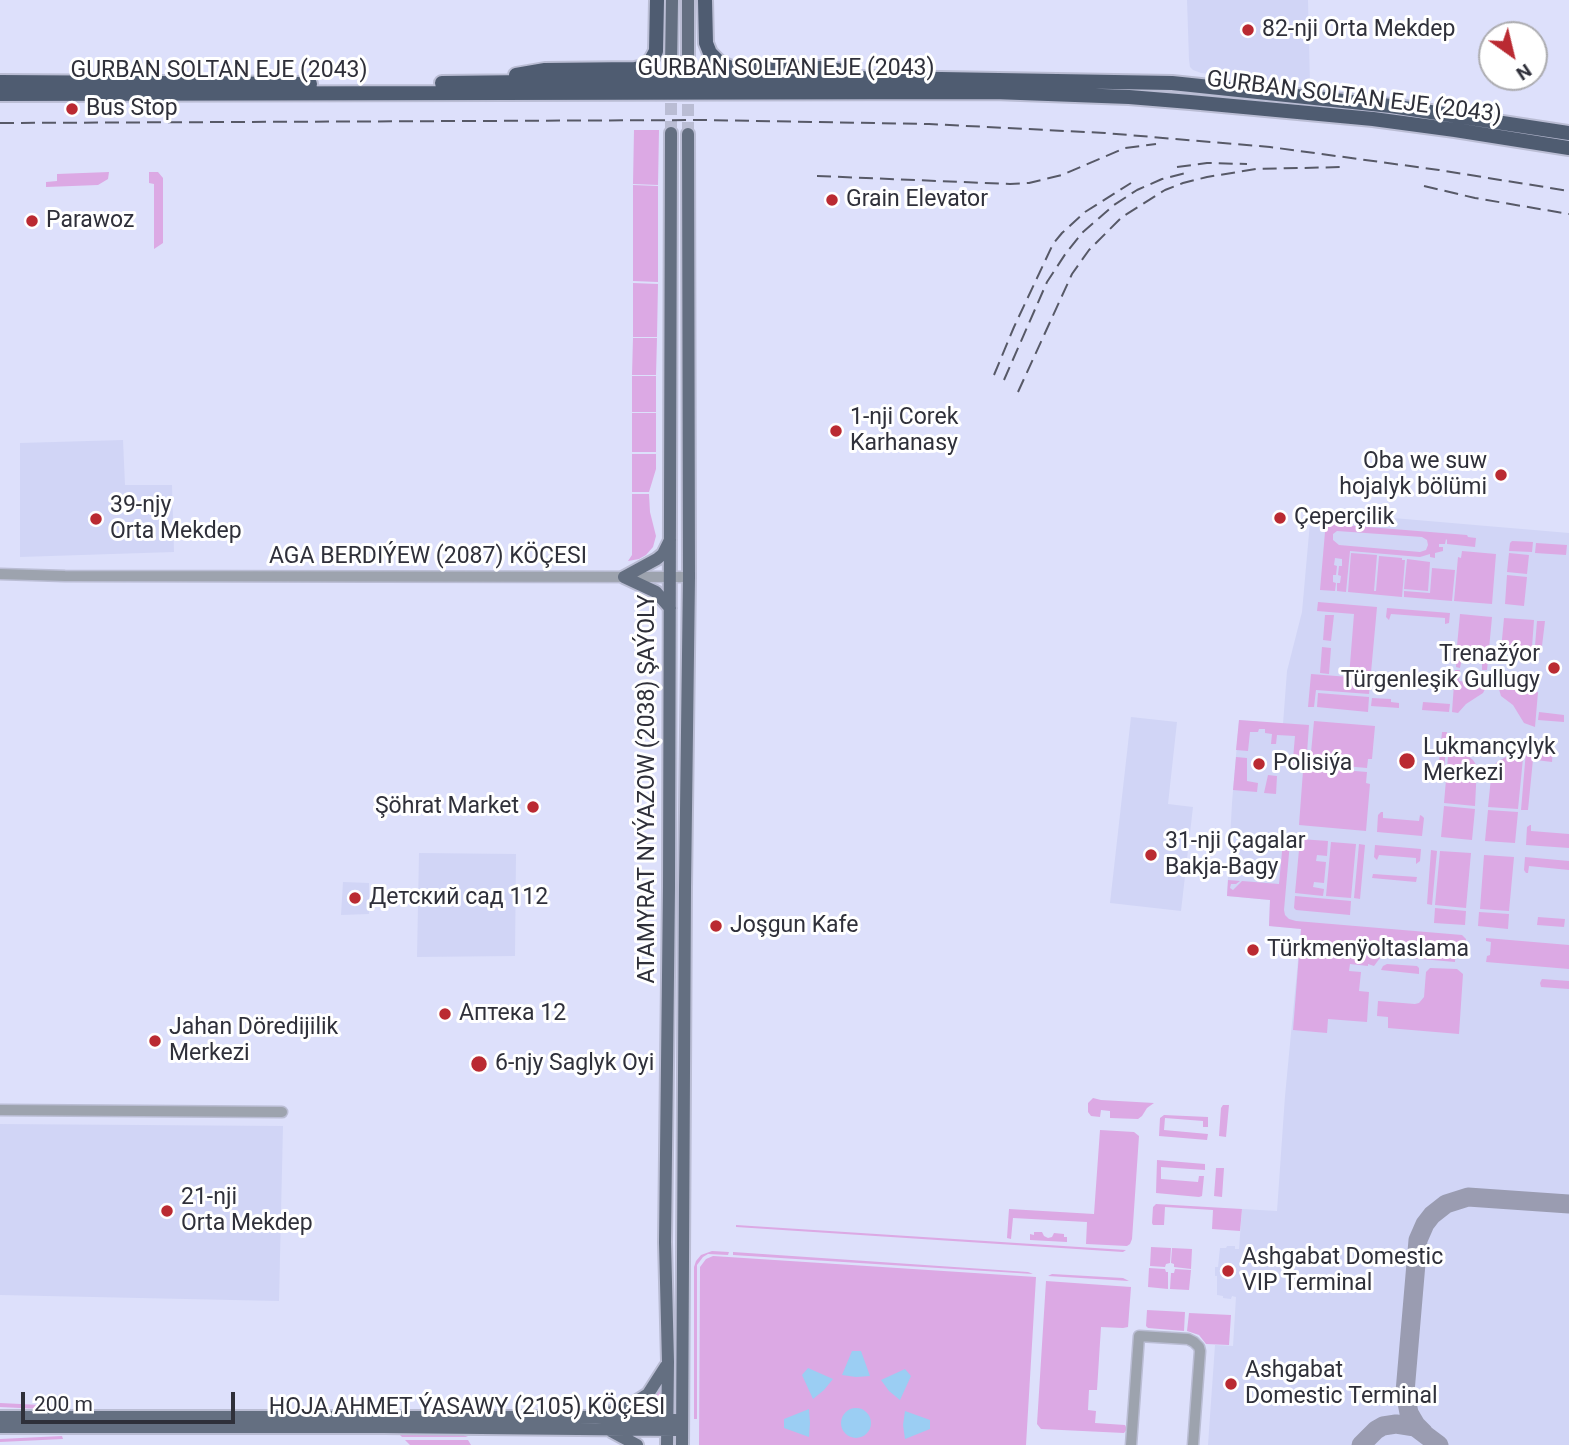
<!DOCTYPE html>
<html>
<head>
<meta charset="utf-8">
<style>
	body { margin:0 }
	#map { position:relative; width:1569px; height:1445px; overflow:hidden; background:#dde0fb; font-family:Roboto,sans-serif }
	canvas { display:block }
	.north { position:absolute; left:1478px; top:21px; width:70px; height:70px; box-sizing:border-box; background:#fff; border:2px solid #acacb0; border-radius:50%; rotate:146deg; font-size:19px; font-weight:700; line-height:28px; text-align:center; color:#2f303a }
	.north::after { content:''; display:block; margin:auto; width:24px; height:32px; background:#ba2a32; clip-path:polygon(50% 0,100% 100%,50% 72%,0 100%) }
	.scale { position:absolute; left:21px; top:1392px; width:214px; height:32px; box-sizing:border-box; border:4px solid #2f303a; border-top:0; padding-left:9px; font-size:21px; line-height:24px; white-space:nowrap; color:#2f303a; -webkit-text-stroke:5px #fff; paint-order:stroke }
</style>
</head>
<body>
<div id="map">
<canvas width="1569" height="1445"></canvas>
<div class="north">N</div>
<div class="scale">200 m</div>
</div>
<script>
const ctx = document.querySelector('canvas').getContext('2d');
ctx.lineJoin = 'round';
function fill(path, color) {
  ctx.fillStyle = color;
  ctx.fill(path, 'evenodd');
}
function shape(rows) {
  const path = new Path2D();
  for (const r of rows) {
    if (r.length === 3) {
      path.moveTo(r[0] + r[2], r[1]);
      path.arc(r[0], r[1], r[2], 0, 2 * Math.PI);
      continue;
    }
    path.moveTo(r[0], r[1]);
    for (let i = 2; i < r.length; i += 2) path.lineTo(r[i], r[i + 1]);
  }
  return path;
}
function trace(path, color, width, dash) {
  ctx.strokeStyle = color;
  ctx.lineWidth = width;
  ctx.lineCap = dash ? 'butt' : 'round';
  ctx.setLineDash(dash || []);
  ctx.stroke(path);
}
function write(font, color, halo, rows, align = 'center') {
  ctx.font = font + ' Roboto,sans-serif';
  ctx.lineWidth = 6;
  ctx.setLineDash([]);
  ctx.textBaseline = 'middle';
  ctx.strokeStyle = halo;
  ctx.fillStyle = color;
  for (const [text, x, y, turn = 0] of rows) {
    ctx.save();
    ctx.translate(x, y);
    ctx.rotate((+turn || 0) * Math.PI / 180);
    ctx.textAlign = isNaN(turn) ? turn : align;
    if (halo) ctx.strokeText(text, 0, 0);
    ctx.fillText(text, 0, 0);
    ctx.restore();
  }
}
const built = shape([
	[1187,0,1308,0,1310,85,1201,73,1193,70,1190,67,1189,60],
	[123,440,125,485,172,485,174,552,20,557,20,443],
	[1311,511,1569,533,1569,1445,1208,1445,1215,1345,1233,1346,1236,1297,1232,1296,1231,1299,1223,1298,1223,1296,1217,1295,1217,1276,1215,1276,1215,1267,1218,1267,1220,1248,1226,1248,1227,1246,1235,1246,1235,1249,1239,1249,1242,1209,1277,1211,1285,1096,1301,929,1269,926,1270,900,1227,896,1232,803,1239,720,1283,724,1287,671,1302,612],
	[1131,717,1177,722,1168,804,1193,807,1181,911,1110,903],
	[419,853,516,854,515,956,417,957],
	[343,882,369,883,369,914,341,915],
	[0,1124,283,1126,279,1301,0,1295]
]);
const green = shape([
	[634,130,659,130,658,185,633,184],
	[109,172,108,179,98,185,46,187,46,182,57,181,57,174],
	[149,172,158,172,163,178,163,243,154,249,154,184,149,183],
	[633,185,658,186,658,282,633,281],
	[633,283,658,284,657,337,633,337],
	[633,338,657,338,656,375,632,375],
	[632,376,656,376,656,412,632,412],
	[632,413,656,413,656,452,632,452],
	[632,454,656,454,656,469,649,492,632,492],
	[632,494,649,494,650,512,656,536,653,547,646,555,639,559,628,561,632,555],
	[1331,524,1467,535,1468,537,1476,538,1475,547,1447,544,1447,540,1446,539,1445,544,1439,544,1439,547,1443,547,1443,551,1435,553,1435,558,1430,557,1430,554,1420,557,1350,551,1346,592,1337,591,1337,583,1340,583,1341,576,1338,575,1339,566,1342,566,1342,559,1335,558,1334,565,1337,566,1336,575,1333,575,1333,582,1336,583,1335,591,1320,590,1325,532,1327,527],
	[1337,531,1422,537,1427,540,1428,545,1426,550,1420,552,1339,545,1333,540,1333,534],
	[1512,541,1533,542,1532,552,1509,551,1510,543],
	[1536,543,1567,545,1566,555,1535,553],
	[1462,551,1496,554,1492,604,1454,601,1458,557,1461,558],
	[1351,553,1377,555,1374,591,1376,591,1379,556,1402,558,1402,560,1405,560,1402,597,1348,592],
	[1509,553,1529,555,1527,574,1507,572],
	[1407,559,1430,562,1428,591,1404,589],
	[1432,568,1455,570,1452,601,1404,597,1404,591,1430,593],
	[1507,575,1527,577,1524,606,1505,604],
	[1318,602,1377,607,1369,694,1316,690,1314,707,1308,707,1311,674,1349,677,1354,614,1317,611],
	[1387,608,1450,613,1449,623,1445,624,1445,618,1391,614,1389,620,1386,617],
	[1460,614,1492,617,1489,649,1457,646],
	[1325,615,1334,615,1331,641,1323,640],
	[1504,618,1534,620,1532,647,1507,645,1506,650,1501,650],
	[1537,621,1545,621,1542,646,1535,646],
	[1322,647,1331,648,1329,674,1320,673],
	[1457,649,1489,651,1487,670,1482,670,1482,660,1462,658,1460,668,1456,667],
	[1455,670,1460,670,1459,681,1480,683,1481,672,1487,673,1485,689,1483,693,1466,704,1458,713,1452,712],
	[1499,674,1504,674,1503,689,1538,692,1535,727,1524,723,1513,705,1501,696,1498,686],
	[1318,693,1369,697,1368,712,1317,707],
	[1372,698,1391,699,1391,702,1399,703,1399,708,1371,706],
	[1423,702,1450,704,1449,712,1422,710],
	[1539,712,1564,715,1564,722,1538,720],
	[1239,720,1309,725,1306,767,1367,772,1366,783,1370,784,1366,831,1299,825,1303,771,1292,770,1295,736,1277,735,1276,744,1271,744,1272,734,1265,733,1265,729,1259,729,1258,732,1250,732,1248,751,1236,750],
	[1314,721,1375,726,1372,759,1368,759,1367,768,1310,763],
	[1442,732,1447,732,1444,773,1438,772],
	[1450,733,1454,736,1462,751,1473,760,1477,766,1475,806,1444,803],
	[1525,738,1518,809,1488,807,1492,768,1497,762,1511,754],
	[1527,739,1535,739,1528,810,1521,810],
	[1537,746,1553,748,1552,762,1536,760],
	[1236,757,1247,758,1247,781,1258,783,1257,792,1233,790],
	[1268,775,1277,776,1276,794,1264,793],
	[1444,806,1475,809,1472,840,1441,837],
	[1488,810,1518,812,1515,843,1485,841],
	[1381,812,1383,812,1383,818,1419,821,1420,815,1422,816,1424,818,1422,836,1377,832,1378,815],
	[1530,825,1531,825,1531,831,1569,834,1569,848,1526,845,1527,827],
	[1300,839,1328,841,1327,856,1317,855,1316,861,1326,862,1324,883,1314,882,1313,887,1324,889,1323,896,1295,893],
	[1283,841,1290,842,1284,910,1285,915,1289,919,1296,921,1462,935,1466,939,1466,943,1456,942,1455,962,1388,956,1380,958,1374,966,1368,964,1368,966,1350,964,1349,971,1361,972,1359,991,1369,992,1367,1022,1328,1019,1327,1033,1293,1030,1301,929,1269,926,1270,900,1227,896,1228,880,1240,881,1236,884,1231,884,1230,888,1233,890,1242,881,1279,884],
	[1331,842,1356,844,1351,898,1326,896],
	[1359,844,1365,845,1360,899,1354,898],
	[1375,845,1421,849,1420,861,1416,864,1416,858,1379,855,1377,860,1374,857],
	[1431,850,1437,851,1432,905,1427,904],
	[1440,851,1471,853,1466,908,1435,905],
	[1484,855,1514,857,1509,911,1480,909],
	[1525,857,1569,861,1569,870,1529,866,1528,873,1526,873,1524,870],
	[1373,874,1417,877,1416,882,1372,878],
	[1295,896,1351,901,1350,915,1296,910,1294,908],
	[1435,908,1466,911,1465,925,1434,923],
	[1479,912,1509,914,1508,929,1478,926],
	[1538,917,1565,919,1564,927,1537,925],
	[1486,938,1569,945,1569,969,1486,962,1487,956,1490,955,1491,942,1486,941],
	[1387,964,1417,966,1419,968,1419,974,1381,970,1383,966],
	[1430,968,1457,969,1463,974,1459,1034,1388,1028,1388,1017,1377,1016,1378,1001,1415,1004,1419,1003,1424,997,1426,972],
	[1542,979,1569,981,1569,989,1541,987,1540,983],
	[1093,1098,1101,1100,1154,1103,1147,1108,1142,1116,1138,1119,1110,1118,1110,1111,1101,1110,1100,1117,1091,1116,1088,1112,1088,1103],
	[1223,1105,1229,1105,1226,1137,1219,1136,1221,1108],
	[1164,1115,1208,1117,1208,1127,1203,1127,1203,1121,1165,1118,1164,1130,1208,1134,1207,1140,1159,1136,1160,1118],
	[1100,1130,1134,1132,1139,1136,1132,1239,1130,1244,1127,1246,1086,1244,1087,1222,1013,1218,1011,1239,1007,1238,1009,1209,1094,1214],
	[1157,1160,1205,1164,1205,1170,1161,1167,1161,1179,1198,1182,1199,1176,1204,1176,1202,1196,1199,1197,1156,1193],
	[1216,1168,1224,1168,1222,1197,1214,1196],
	[1156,1204,1242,1209,1240,1231,1212,1229,1213,1210,1165,1207,1164,1225,1153,1225,1152,1223,1153,1207],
	[736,1225,1126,1250,1123,1252,736,1227],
	[1034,1232,1042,1232,1044,1236,1048,1238,1052,1237,1054,1233,1064,1234,1064,1237,1067,1237,1067,1242,1030,1240,1030,1234,1034,1235],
	[1151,1247,1171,1248,1170,1263,1166,1264,1165,1267,1150,1266],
	[1172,1248,1192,1249,1191,1269,1174,1267,1174,1264,1171,1263],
	[712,1251,729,1252,728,1255,708,1254,703,1257,697,1265,697,1419,694,1419,694,1267,696,1261,701,1255],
	[733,1252,1028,1272,1033,1274,733,1255],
	[713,1256,1036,1277,1026,1445,699,1445,700,1267,706,1259],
	[1149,1268,1165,1269,1166,1272,1168,1272,1168,1289,1148,1287],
	[1175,1269,1191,1270,1189,1290,1170,1289,1171,1273,1174,1273],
	[1052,1274,1123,1278,1129,1281,1048,1276],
	[1046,1281,1131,1287,1128,1327,1123,1328,1101,1327,1097,1390,1089,1390,1088,1410,1096,1411,1095,1423,1125,1425,1127,1429,1124,1433,1041,1429,1037,1424],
	[1147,1310,1185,1312,1184,1331,1148,1328,1146,1326],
	[1189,1313,1231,1315,1229,1345,1206,1344,1199,1335,1187,1331],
	[660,1390,659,1412,625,1413,645,1404],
	[0,1403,61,1406,61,1410,0,1407],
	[405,1433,459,1433,468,1437,402,1437,400,1435],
	[62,1436,63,1439,0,1442,0,1439],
	[405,1440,468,1440,471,1445,410,1445]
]);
const water = shape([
	[852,1351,861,1351,870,1376,856,1377,842,1375],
	[808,1368,833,1379,824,1390,813,1399,802,1375],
	[905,1369,911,1376,900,1400,889,1391,881,1380],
	[856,1423,15],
	[809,1409,810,1423,809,1437,784,1428,784,1419],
	[905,1411,930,1420,930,1429,905,1439,903,1425]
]);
const taxiway = shape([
	[1424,1433,1416,1425,1409,1413,1405,1392,1418,1240,1425,1224,1432,1215,1446,1204,1468,1197,1569,1204],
	[1361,1445,1376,1430,1383,1426,1396,1424,1415,1427,1439,1445]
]);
const majorTunnel = shape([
	[688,86,688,134],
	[671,133,671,85]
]);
const minor = shape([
	[0,574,65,576,689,577],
	[0,1110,282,1112],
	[1131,1445,1139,1336,1188,1339,1194,1342,1199,1347,1200,1351,1193,1445]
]);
const major = shape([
	[671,67,672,0],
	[688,67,688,0],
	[624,577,657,559,663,554,670,540],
	[624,577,656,592,670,608],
	[603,1415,629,1406,648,1394,666,1366],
	[0,1417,596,1417,675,1420],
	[0,1427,384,1427,675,1430],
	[611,1431,637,1445],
	[667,1445,668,1362,665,1242,669,887,671,133],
	[682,1445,685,887,689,577,688,134]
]);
const highway = shape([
	[705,0,706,43,710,53,721,64,734,69,821,68,844,71],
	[516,75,545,70,635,69,643,67,651,60,656,51,657,0],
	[0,82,310,84],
	[442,83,883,78,1172,83,1391,106,1569,133],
	[0,94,994,92,1129,97,1190,102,1373,119,1455,130,1569,148]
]);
const rail = shape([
	[0,123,704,120,929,124,1105,133,1270,147,1439,170,1569,191],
	[1177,167,1207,163,1247,164],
	[817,176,1010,184,1029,183,1062,175,1125,148,1156,144],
	[1424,186,1475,198,1569,214],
	[994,375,1014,327,1053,244,1062,233,1085,212,1131,183],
	[1004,380,1047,282,1066,253,1083,232,1114,205,1137,190,1162,179,1190,172],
	[1018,392,1072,274,1089,250,1122,217,1165,190,1183,183,1207,177,1256,169,1343,167]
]);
const markers = [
	[1248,30,7,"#ba2a32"],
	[72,109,7,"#ba2a32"],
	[832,200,7,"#ba2a32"],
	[32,221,7,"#ba2a32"],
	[836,431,7,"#ba2a32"],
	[1501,475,7,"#ba2a32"],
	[1280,518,7,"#ba2a32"],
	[96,519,7,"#ba2a32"],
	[1554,668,7,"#ba2a32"],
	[1407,761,9,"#ba2a32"],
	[1259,764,7,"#ba2a32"],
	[533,807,7,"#ba2a32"],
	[1151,855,7,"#ba2a32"],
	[355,898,7,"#ba2a32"],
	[716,926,7,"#ba2a32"],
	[1253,950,7,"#ba2a32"],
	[445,1014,7,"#ba2a32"],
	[155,1041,7,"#ba2a32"],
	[479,1064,9,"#ba2a32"],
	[167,1211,7,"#ba2a32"],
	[1228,1271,7,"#ba2a32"],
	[1231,1384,7,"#ba2a32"]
];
const poiNames = [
	["82-nji Orta Mekdep",1262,30],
	["Bus Stop",86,109],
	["Grain Elevator",846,200],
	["Parawoz",46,221],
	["1-nji Corek",850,418],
	["Karhanasy",850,444],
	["Oba we suw",1487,462,"right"],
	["hojalyk bölümi",1487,488,"right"],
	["39-njy",110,506],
	["Orta Mekdep",110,532],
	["Çeperçilik",1294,518],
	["Trenažýor",1540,655,"right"],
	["Türgenleşik Gullugy",1540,681,"right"],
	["Lukmançylyk",1423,748],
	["Merkezi",1423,774],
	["Polisiýa",1273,764],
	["Şöhrat Market",519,807,"right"],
	["31-nji Çagalar",1165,842],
	["Bakja-Bagy",1165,868],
	["Детский сад 112",369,898],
	["Joşgun Kafe",730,926],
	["Türkmenÿoltaslama",1267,950],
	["Аптека 12",459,1014],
	["Jahan Döredijilik",169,1028],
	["Merkezi",169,1054],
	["6-njy Saglyk Oyi",495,1064],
	["21-nji",181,1198],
	["Orta Mekdep",181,1224],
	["Ashgabat Domestic",1242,1258],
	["VIP Terminal",1242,1284],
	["Ashgabat",1245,1371],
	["Domestic Terminal",1245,1397]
];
const streetNames = [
	["GURBAN SOLTAN EJE (2043)",786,69],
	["GURBAN SOLTAN EJE (2043)",219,71],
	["GURBAN SOLTAN EJE (2043)",1354,98,7],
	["AGA BERDIÝEW (2087) KÖÇESI",428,557],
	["ATAMYRAT NYÝAZOW (2038) ŞAÝOLY",648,789,-90],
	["HOJA AHMET ÝASAWY (2105) KÖÇESI",467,1408]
];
fill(built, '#d1d5f6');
fill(green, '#dca9e4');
fill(water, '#9bcef3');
trace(taxiway, '#9a9cb1', 19);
trace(majorTunnel, '#babdd4', 12, [12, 6]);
trace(minor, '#babdd4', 13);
trace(major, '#babdd4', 16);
trace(highway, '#babdd4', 18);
trace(minor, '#9da3ae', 10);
trace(major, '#646f81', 12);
trace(highway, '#4f5c71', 14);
trace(rail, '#575967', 2, [14, 7]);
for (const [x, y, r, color] of markers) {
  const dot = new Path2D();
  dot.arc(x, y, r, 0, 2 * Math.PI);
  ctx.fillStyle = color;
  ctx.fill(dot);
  trace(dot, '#fff', 2.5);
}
write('23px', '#2f303a', '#fff', poiNames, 'left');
write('23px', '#2f303a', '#fff', streetNames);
</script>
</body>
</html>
